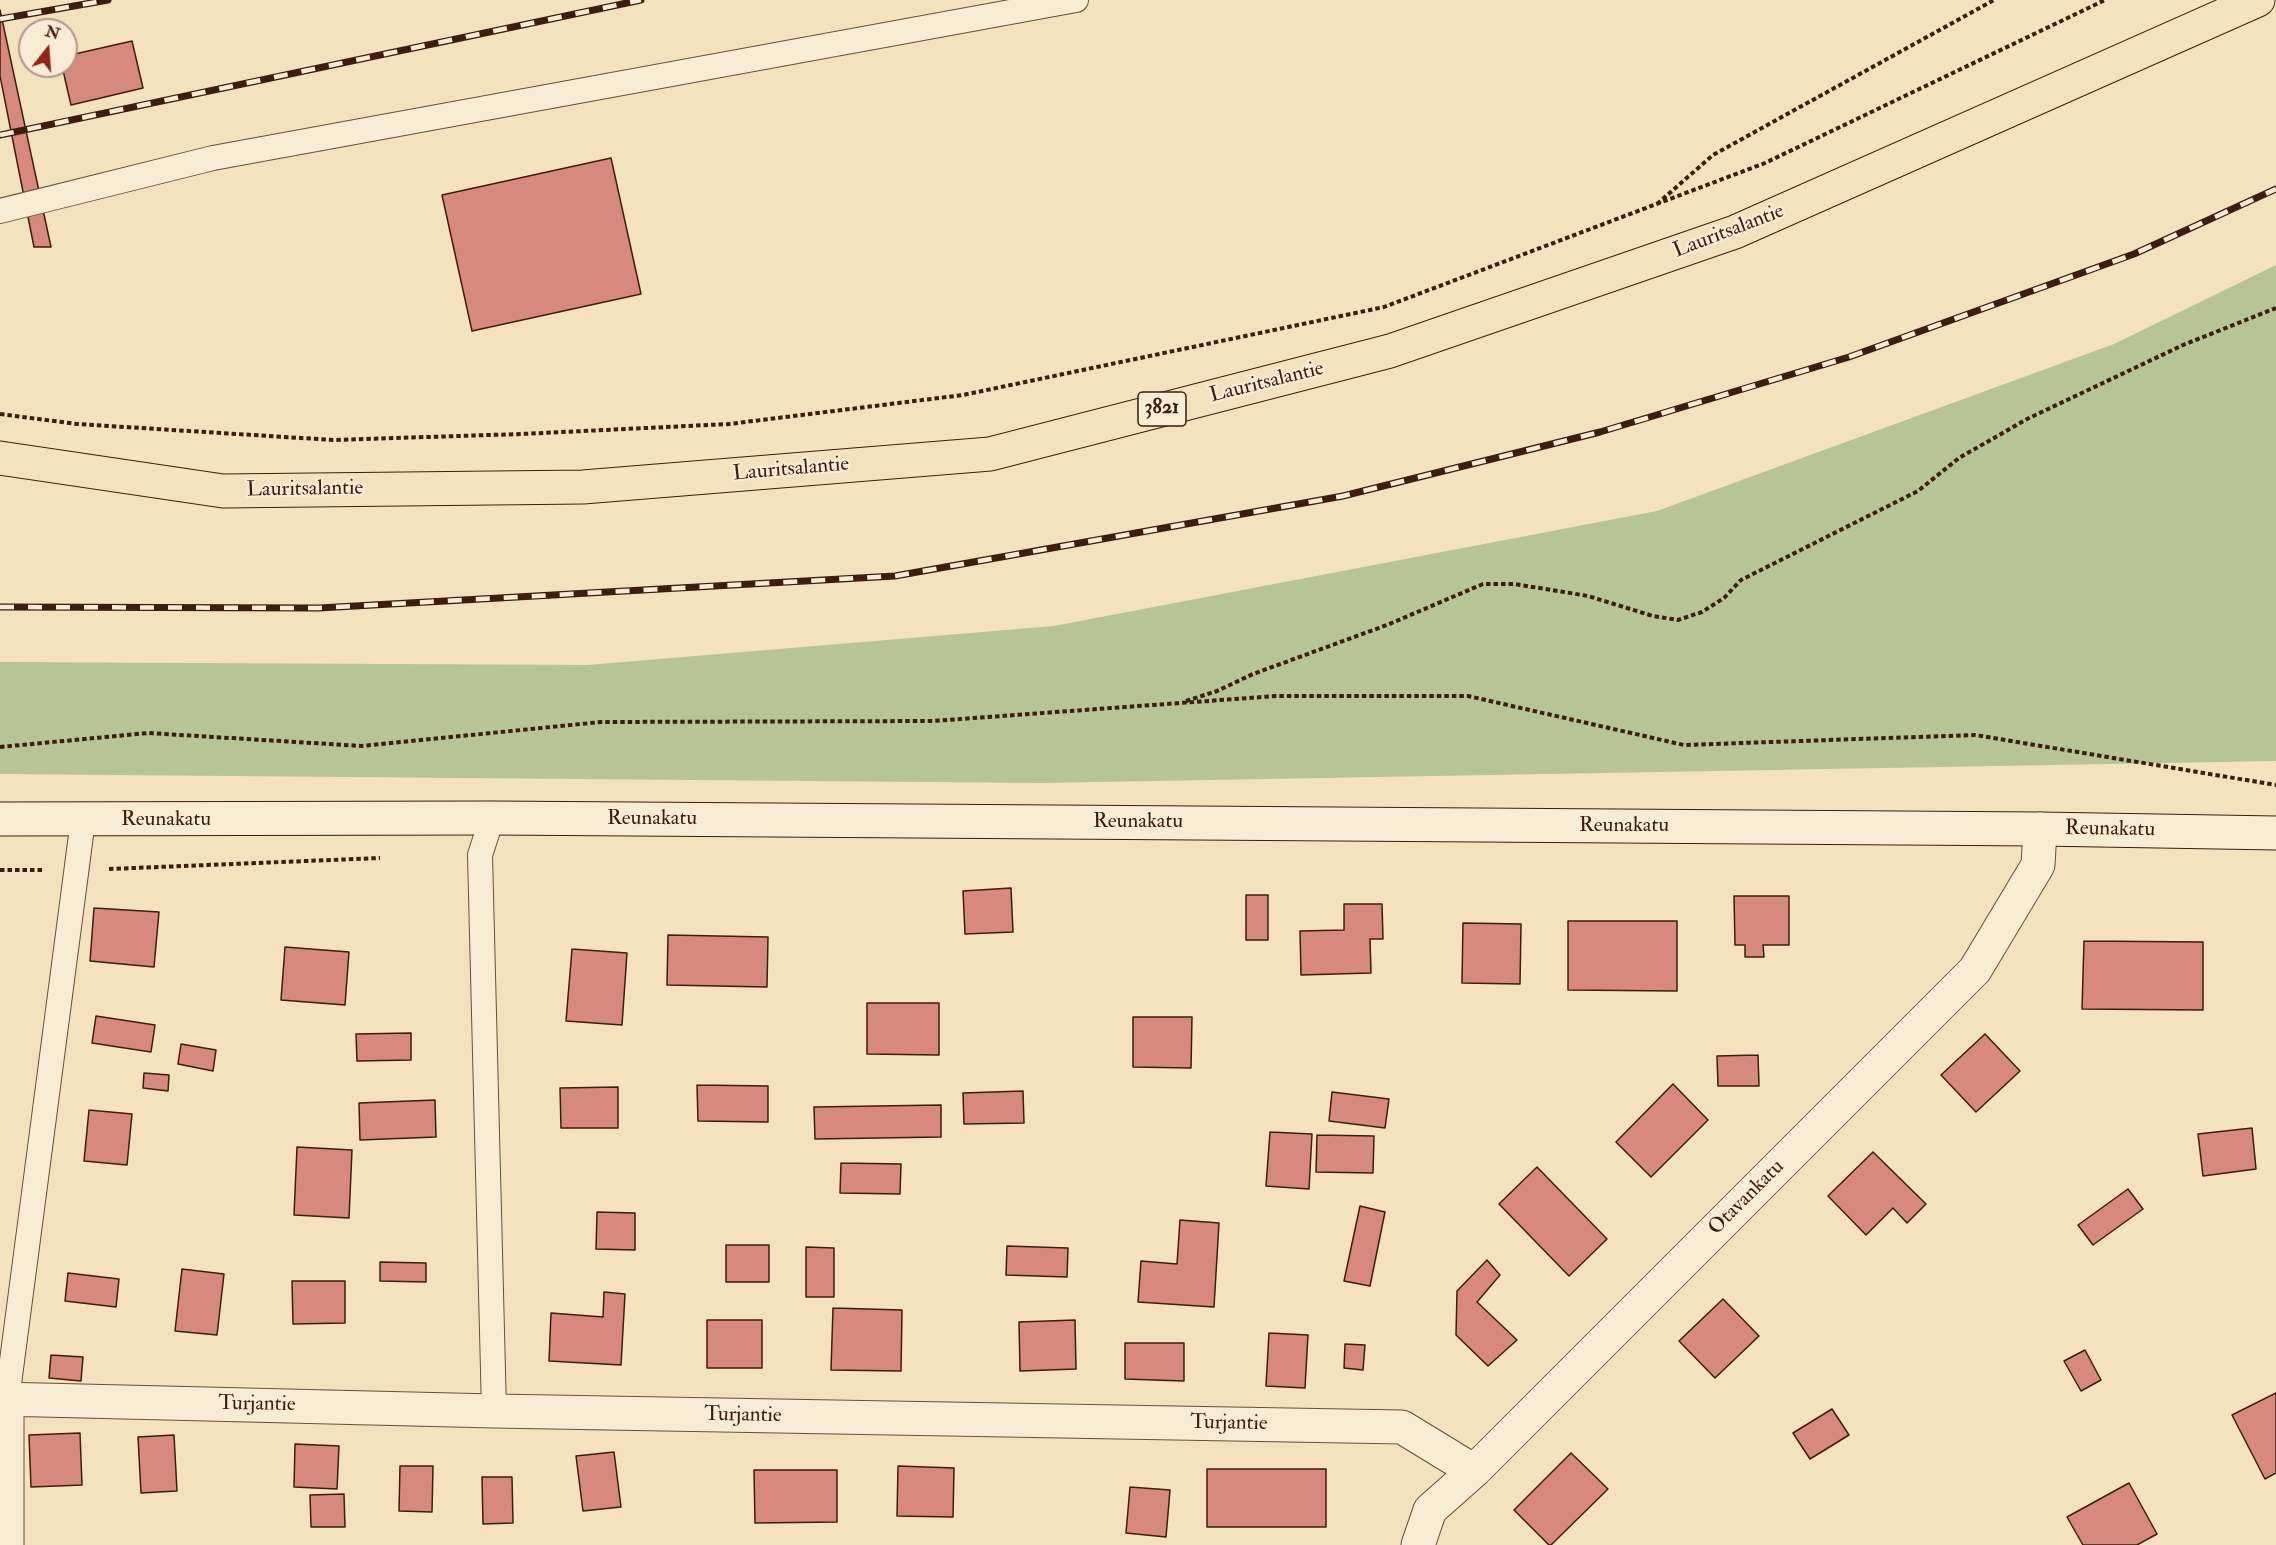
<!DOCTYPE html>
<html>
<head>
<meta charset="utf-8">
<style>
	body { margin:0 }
	#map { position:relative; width:2276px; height:1545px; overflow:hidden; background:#f4e2bf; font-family:"IM FELL Double Pica",serif }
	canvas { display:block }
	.north { position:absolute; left:18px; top:18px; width:60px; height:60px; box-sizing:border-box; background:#f8ecd5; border:2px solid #ad9986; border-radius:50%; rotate:17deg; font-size:16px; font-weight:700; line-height:24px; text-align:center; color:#3c1d0f }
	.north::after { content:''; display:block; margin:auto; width:21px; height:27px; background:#8f2418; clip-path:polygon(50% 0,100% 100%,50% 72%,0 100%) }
</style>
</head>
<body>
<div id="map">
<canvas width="2276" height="1545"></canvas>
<div class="north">N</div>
</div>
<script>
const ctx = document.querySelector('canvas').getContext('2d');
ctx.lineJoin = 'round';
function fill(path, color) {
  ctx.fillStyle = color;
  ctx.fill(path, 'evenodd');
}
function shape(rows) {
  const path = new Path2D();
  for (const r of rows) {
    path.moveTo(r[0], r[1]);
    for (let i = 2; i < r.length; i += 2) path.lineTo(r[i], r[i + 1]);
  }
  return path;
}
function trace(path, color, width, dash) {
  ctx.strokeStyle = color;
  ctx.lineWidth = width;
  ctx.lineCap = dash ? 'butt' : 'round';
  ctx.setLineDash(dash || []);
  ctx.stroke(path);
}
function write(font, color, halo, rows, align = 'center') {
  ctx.font = font + ' "IM FELL Double Pica",serif';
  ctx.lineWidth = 4.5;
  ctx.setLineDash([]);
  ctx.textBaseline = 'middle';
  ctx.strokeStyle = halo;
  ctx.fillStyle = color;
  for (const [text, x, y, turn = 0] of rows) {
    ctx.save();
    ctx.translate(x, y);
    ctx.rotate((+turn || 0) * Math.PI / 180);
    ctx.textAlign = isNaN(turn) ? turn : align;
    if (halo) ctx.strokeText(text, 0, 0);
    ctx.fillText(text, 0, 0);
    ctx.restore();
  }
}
const green = shape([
	[2276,265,2276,761,1041,783,0,774,0,662,588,665,1054,626,1657,511,2114,344]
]);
const building = shape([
	[0,10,51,247,34,247,0,76,0,10],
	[132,41,143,88,71,105,62,66,66,66,66,56,132,41],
	[611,158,641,294,472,331,442,195,611,158],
	[1011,888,1013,932,965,934,963,891,1011,888],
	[1246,895,1268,895,1268,940,1246,940,1246,895],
	[1734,896,1789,896,1789,945,1763,945,1764,957,1745,957,1745,945,1735,945,1734,896],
	[1344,904,1382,904,1383,939,1370,939,1371,973,1301,975,1300,931,1344,930,1344,904],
	[94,908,159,912,154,967,90,961,94,908],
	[1568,921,1677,921,1677,991,1568,990,1568,921],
	[1463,923,1521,924,1520,984,1462,983,1463,923],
	[668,935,768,937,767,987,667,985,668,935],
	[2084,941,2203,942,2203,1010,2082,1009,2084,941],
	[285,947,349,952,345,1005,281,1000,285,947],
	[572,949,627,953,622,1025,566,1021,572,949],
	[867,1003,939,1003,939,1055,867,1054,867,1003],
	[96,1016,155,1025,151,1052,92,1043,96,1016],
	[1133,1017,1192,1017,1191,1068,1133,1067,1133,1017],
	[411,1033,411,1060,357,1061,356,1034,411,1033],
	[1985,1034,2020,1071,1976,1112,1941,1075,1985,1034],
	[181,1044,216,1050,213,1071,178,1064,181,1044],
	[1758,1055,1759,1086,1718,1086,1717,1056,1758,1055],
	[144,1073,169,1075,168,1091,143,1088,144,1073],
	[1673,1084,1708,1120,1651,1177,1616,1142,1673,1084],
	[697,1085,768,1086,768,1122,698,1121,697,1085],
	[618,1087,618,1128,561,1128,560,1088,618,1087],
	[1023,1091,1024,1123,964,1124,963,1093,1023,1091],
	[1332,1092,1389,1099,1385,1128,1329,1121,1332,1092],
	[435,1100,436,1137,360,1140,359,1103,435,1100],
	[941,1105,941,1137,815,1139,814,1107,941,1105],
	[89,1110,132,1114,127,1165,84,1161,89,1110],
	[2252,1128,2256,1169,2203,1176,2198,1134,2252,1128],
	[1270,1132,1312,1134,1309,1189,1266,1186,1270,1132],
	[1317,1135,1374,1136,1373,1173,1316,1172,1317,1135],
	[297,1147,352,1150,349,1218,294,1215,297,1147],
	[1873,1152,1926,1204,1907,1223,1893,1208,1866,1235,1828,1196,1873,1152],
	[841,1163,901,1164,900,1194,840,1193,841,1163],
	[1537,1167,1607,1239,1569,1276,1499,1204,1537,1167],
	[2128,1189,2143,1209,2093,1245,2078,1225,2128,1189],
	[1360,1206,1385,1212,1370,1286,1344,1281,1360,1206],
	[597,1212,635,1213,635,1250,596,1249,597,1212],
	[1180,1220,1219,1223,1214,1307,1138,1302,1141,1261,1177,1264,1180,1220],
	[726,1245,769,1245,769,1282,726,1282,726,1245],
	[1007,1246,1068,1248,1067,1277,1006,1275,1007,1246],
	[806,1247,834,1248,834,1297,806,1297,806,1247],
	[1487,1260,1500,1275,1477,1302,1517,1340,1488,1366,1456,1335,1457,1291,1487,1260],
	[380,1262,426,1263,426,1282,380,1281,380,1262],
	[182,1269,224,1274,217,1335,175,1331,182,1269],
	[68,1273,119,1279,116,1307,65,1301,68,1273],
	[292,1281,345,1281,345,1323,293,1324,292,1281],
	[604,1292,625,1294,621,1365,549,1361,551,1313,603,1317,604,1292],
	[1723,1299,1759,1336,1715,1378,1679,1341,1723,1299],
	[833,1308,902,1310,901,1371,831,1370,833,1308],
	[707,1320,762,1320,762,1368,707,1368,707,1320],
	[1075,1320,1076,1369,1020,1371,1019,1322,1075,1320],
	[1269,1333,1308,1335,1305,1388,1266,1386,1269,1333],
	[1125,1343,1184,1343,1184,1381,1125,1379,1125,1343],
	[1345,1344,1365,1345,1363,1370,1344,1368,1345,1344],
	[2085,1350,2101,1380,2081,1391,2064,1361,2085,1350],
	[51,1355,83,1357,81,1381,49,1378,51,1355],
	[2276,1393,2276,1473,2265,1479,2232,1415,2276,1393],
	[1832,1409,1849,1435,1810,1459,1793,1433,1832,1409],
	[80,1433,82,1485,31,1487,29,1435,80,1433],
	[174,1435,177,1491,141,1493,138,1437,174,1435],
	[295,1444,339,1446,337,1489,294,1487,295,1444],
	[614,1452,621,1507,583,1511,576,1456,614,1452],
	[1571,1453,1608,1489,1551,1545,1549,1545,1514,1510,1571,1453],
	[400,1466,433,1466,432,1512,399,1511,400,1466],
	[898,1466,954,1468,953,1517,897,1516,898,1466],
	[1207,1469,1326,1469,1326,1527,1207,1527,1207,1469],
	[754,1470,837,1470,837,1522,755,1523,754,1470],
	[482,1477,512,1477,513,1523,483,1524,482,1477],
	[2129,1483,2157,1534,2137,1545,2083,1545,2067,1517,2129,1483],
	[1130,1487,1170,1490,1166,1537,1126,1533,1130,1487],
	[344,1494,345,1527,311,1527,310,1495,344,1494]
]);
const path = shape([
	[1657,204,1713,155,1994,0],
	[0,414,77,424,333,440,521,434,729,424,963,395,1384,307,1765,163,2105,0],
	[1186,701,1217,691,1253,674,1387,625,1483,584,1514,584,1552,590,1588,596,1653,616,1678,620,1702,612,1724,598,1741,580,1918,491,1959,458,2027,419,2183,345,2276,308],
	[0,747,148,733,362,746,601,722,933,721,1276,696,1468,696,1684,745,1975,735,2276,785],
	[109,869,380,858],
	[0,870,44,870]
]);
const service = shape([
	[0,211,213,158,1076,0],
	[492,818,480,855,494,1411],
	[7,1399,83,820]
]);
const minor = shape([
	[0,1399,494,1411,1402,1427,1474,1471],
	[7,1399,7,1545],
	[1418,1545,1430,1510,1474,1471,1975,970,2038,865,2040,829]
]);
const secondary = shape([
	[0,819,492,818,2040,829,2276,833]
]);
const primary = shape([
	[0,458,223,491,583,487,990,454,1390,351,1735,232,2258,0]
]);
const rail = shape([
	[0,19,108,0],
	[0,135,641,0],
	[0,607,319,608,895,576,1343,496,1600,432,1849,357,2134,254,2276,189]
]);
const shields = [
	[1162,409,48]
];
const shieldNames = [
	["3821",1162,409]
];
const streetNames = [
	["Lauritsalantie",1729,232,-21],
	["Lauritsalantie",1267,383,-14],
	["Lauritsalantie",791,470,-5],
	["Lauritsalantie",305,490,-1],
	["Reunakatu",652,819],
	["Reunakatu",166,820],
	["Reunakatu",1138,822],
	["Reunakatu",1624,826],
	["Reunakatu",2110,830,1],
	["Otavankatu",1747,1198,-45],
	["Turjantie",257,1405,1],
	["Turjantie",743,1416,1],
	["Turjantie",1229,1424,1]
];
fill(green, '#b6c496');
fill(building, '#d8897e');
trace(building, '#3c1d0f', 1.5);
trace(service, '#6a4e3b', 26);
trace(minor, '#6a4e3b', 35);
trace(secondary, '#3c1d0f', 35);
trace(primary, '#3c1d0f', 35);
trace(path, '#3c1d0f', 4, [4.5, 3]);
trace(service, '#f8ecd5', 24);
trace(minor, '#f8ecd5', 33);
trace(secondary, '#f8ecd5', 33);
trace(primary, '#f4e2bf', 33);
trace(rail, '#3c1d0f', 7);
trace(rail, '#f8ecd5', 4.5, [14]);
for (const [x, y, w] of shields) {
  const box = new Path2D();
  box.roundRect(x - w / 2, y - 17, w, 34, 4.5);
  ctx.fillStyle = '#f8ecd5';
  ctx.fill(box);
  trace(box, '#3c1d0f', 1.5);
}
write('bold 20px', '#3c1d0f', null, shieldNames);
write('21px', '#3c1d0f', '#f8ecd5', streetNames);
</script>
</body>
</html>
